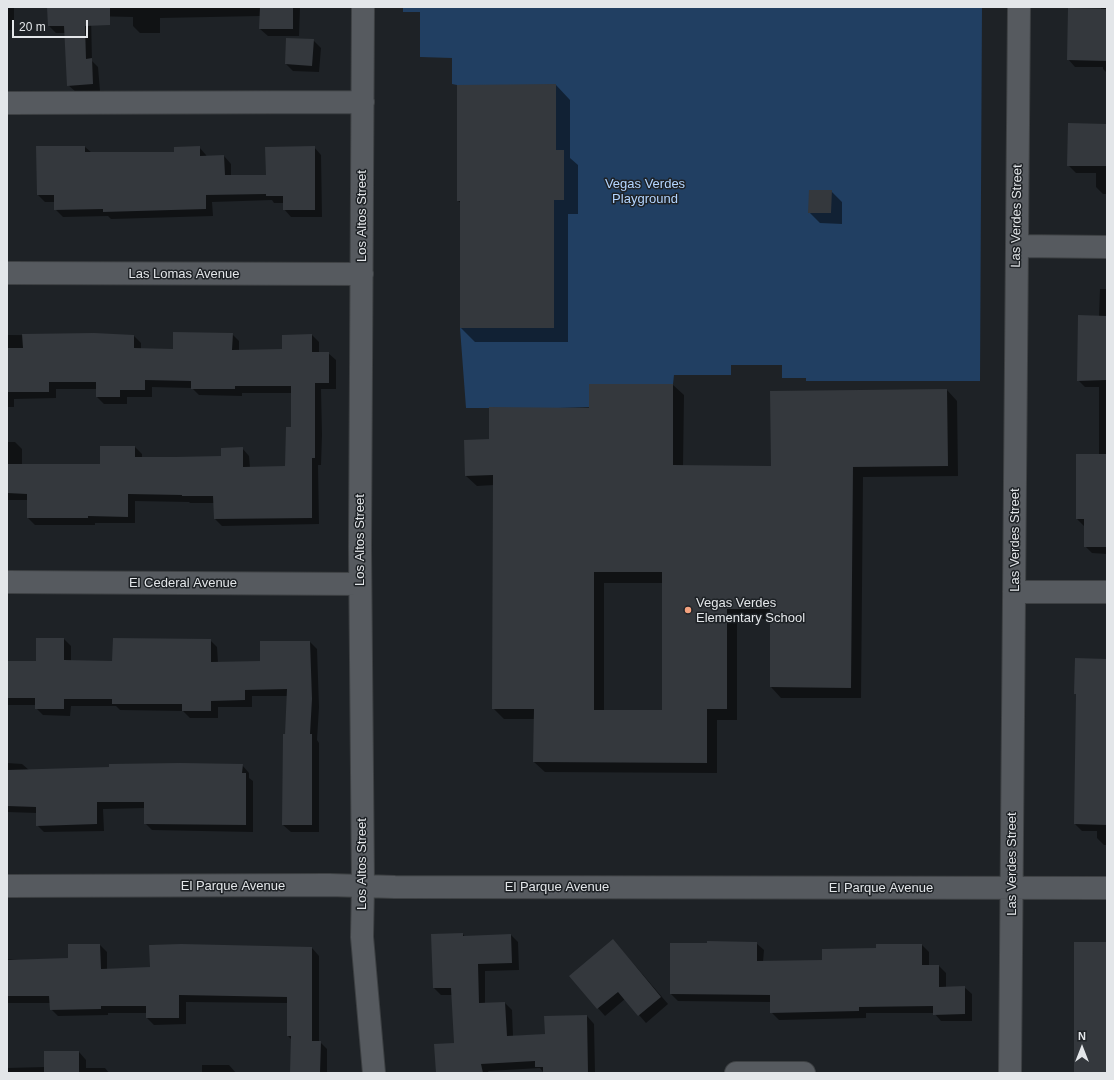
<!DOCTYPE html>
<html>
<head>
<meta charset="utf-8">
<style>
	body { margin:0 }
	#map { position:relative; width:1114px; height:1080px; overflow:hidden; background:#1e2226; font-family:Helvetica,sans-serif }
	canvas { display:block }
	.frame { position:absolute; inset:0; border:8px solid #e3e6e9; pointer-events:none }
	.north { position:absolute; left:1062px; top:1028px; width:40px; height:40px; -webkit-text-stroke:3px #1e2226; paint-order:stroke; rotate:0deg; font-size:11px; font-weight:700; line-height:16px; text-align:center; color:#e3e6e9 }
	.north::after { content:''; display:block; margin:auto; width:14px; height:18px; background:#e3e6e9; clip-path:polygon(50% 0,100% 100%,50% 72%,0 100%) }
	.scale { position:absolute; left:12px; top:20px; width:76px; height:18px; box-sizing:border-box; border:2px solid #e3e6e9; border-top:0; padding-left:5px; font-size:12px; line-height:14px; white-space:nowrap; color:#e3e6e9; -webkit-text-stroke:3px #1e2226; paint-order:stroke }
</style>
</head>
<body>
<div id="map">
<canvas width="1114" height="1080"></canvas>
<div class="frame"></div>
<div class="north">N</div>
<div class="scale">20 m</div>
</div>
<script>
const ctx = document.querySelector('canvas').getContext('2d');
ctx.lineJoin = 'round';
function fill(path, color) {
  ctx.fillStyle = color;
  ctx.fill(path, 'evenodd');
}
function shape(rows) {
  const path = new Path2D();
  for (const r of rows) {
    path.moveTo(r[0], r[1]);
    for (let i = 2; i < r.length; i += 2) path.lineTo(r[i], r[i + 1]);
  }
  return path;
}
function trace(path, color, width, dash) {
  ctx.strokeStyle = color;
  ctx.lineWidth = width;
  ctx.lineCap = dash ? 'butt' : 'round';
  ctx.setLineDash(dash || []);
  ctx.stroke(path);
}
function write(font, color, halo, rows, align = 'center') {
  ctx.font = font + ' Helvetica,sans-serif';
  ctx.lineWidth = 3;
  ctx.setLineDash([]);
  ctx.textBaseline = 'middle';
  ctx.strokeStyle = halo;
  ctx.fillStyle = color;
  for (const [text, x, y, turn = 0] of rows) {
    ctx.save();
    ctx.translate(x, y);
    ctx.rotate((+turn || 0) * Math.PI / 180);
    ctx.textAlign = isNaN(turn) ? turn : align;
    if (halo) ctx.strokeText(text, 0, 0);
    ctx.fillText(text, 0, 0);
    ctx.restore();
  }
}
const green = shape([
	[403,7,982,7,980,381,806,381,806,378,782,378,782,365,731,365,731,375,674,375,673,384,590,384,589,407,559,408,466,408,460,328,460,201,457,201,457,85,452,84,452,58,420,57,420,12,403,12]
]);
const shadow = shape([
	[7,7,14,7,14,30,7,30],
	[48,7,300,7,299,36,268,36,260,29,260,16,160,18,160,33,140,33,133,26,133,17,91,16,92,61,98,67,100,91,76,92,68,85,66,33,56,33,49,26],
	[1101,7,1107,7,1107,73,1103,69,1103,67,1075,67,1068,59,1101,10],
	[313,40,321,48,319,72,293,71,286,64],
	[556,85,570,100,570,158,578,165,578,214,568,214,568,342,475,342,461,328,461,203,458,201],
	[1107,125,1107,194,1103,194,1096,187,1096,173,1076,173,1068,165],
	[85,147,92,153,175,153,199,147,206,155,207,157,224,156,231,164,231,176,267,176,314,147,321,155,322,217,291,217,284,209,284,203,274,203,272,200,212,202,213,216,111,219,108,216,63,217,55,209,55,202,45,202,38,195],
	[831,191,842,202,842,224,820,223,809,212],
	[1100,289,1107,289,1107,554,1092,553,1085,546,1084,526,1077,519,1099,455,1099,387,1085,387,1078,380,1099,317],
	[232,334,239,341,239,351,283,350,312,335,319,342,319,353,328,353,336,360,336,389,321,389,322,435,321,465,318,465,319,524,222,526,215,519,215,503,190,503,189,502,135,501,135,523,95,523,95,525,35,525,28,518,28,500,7,500,7,442,15,442,22,449,22,465,101,465,135,447,142,454,142,458,222,457,242,448,249,456,250,468,286,467,292,428,292,393,242,393,242,396,199,395,192,388,152,387,152,397,127,397,127,404,104,404,97,397,97,389,56,389,56,398,14,399,14,407,7,407,7,335,134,336,141,343,141,349,174,350],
	[673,385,684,395,683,466,772,467,947,390,957,401,958,476,863,477,861,698,781,698,771,687,771,619,737,619,737,720,717,720,717,773,545,772,534,762,535,719,504,719,493,708,494,485,477,486,466,476,490,440],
	[604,583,663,583,663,711,604,711],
	[64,639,71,646,71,661,113,662,210,640,217,647,218,663,261,662,310,642,317,649,319,707,317,740,319,743,319,832,291,832,283,825,288,696,252,696,252,707,218,707,218,718,190,718,183,711,120,710,116,706,71,706,70,716,43,715,36,708,36,705,7,705,7,662,37,662],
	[1107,660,1107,845,1104,845,1097,838,1097,831,1082,831,1075,824,1077,695,1075,693],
	[7,763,22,764,29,770,242,765,249,773,249,778,253,781,253,832,152,830,145,823,145,808,103,809,104,831,44,832,37,825,37,813,7,812],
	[463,934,465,937,511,935,518,942,519,970,485,971,485,1004,505,1003,512,1010,513,1036,546,1035,587,1016,594,1024,595,1073,549,1073,543,1072,540,1068,488,1071,489,1073,440,1073,455,1044,453,995,441,995,434,988],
	[1107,942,1107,1073,1076,1073,1075,943],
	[756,943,764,950,763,962,823,961,877,949,922,945,929,952,929,966,939,966,946,973,946,988,964,987,972,994,972,1021,941,1021,934,1013,866,1013,866,1018,779,1020,771,1012,771,1002,678,1001,671,994],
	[100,945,107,952,107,969,151,968,312,948,319,956,319,1042,320,1042,327,1049,327,1073,291,1073,292,1040,288,1036,288,1003,186,1002,186,1024,154,1025,147,1018,147,1013,108,1013,108,1015,58,1016,51,1009,50,1003,7,1003,7,959,20,960,69,959],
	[620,948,668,1004,646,1023,625,999,605,1016,598,1008],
	[79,1052,86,1060,86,1068,105,1068,109,1073,7,1073,7,1068,45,1067],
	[202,1065,229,1065,236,1073,202,1073]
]);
const building = shape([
	[47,7,110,7,110,25,85,26,86,59,92,58,93,84,67,86,64,26,48,26],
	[260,7,293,7,293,29,259,29],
	[1068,8,1107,9,1107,61,1067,60],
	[286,38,314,39,312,66,285,64],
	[556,84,556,150,564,150,564,200,554,200,554,328,460,328,460,201,457,201,457,85],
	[1068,123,1107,124,1107,166,1067,166],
	[36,146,85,146,85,152,174,152,174,147,200,146,200,156,224,155,225,175,266,175,265,147,315,146,315,210,283,210,283,196,266,196,266,194,206,195,206,209,103,212,103,209,54,210,54,195,37,195],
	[809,190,832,190,831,213,808,213],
	[1078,315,1107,316,1107,380,1077,381],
	[173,332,233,333,232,350,282,349,282,335,312,334,312,352,329,352,329,383,315,383,315,458,312,458,312,518,214,519,213,496,182,496,182,495,128,494,128,517,88,516,88,518,27,518,27,494,7,493,7,464,100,464,100,446,135,446,135,457,175,457,221,456,221,448,243,447,243,467,285,466,286,427,291,427,291,386,235,386,235,389,191,389,191,381,145,380,145,390,120,390,120,397,96,397,96,382,49,382,49,392,7,392,7,348,23,348,22,334,94,333,134,335,134,348,173,349],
	[589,384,673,384,673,465,771,466,770,391,947,389,948,466,853,467,851,688,770,687,770,609,727,609,727,709,707,709,707,763,533,762,534,709,492,709,493,475,465,476,464,440,489,439,489,407,589,408],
	[594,572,662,572,662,710,594,710],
	[1076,454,1107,454,1107,547,1084,547,1084,519,1076,519],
	[36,638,64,638,64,660,112,661,113,638,211,639,211,662,260,661,260,641,310,641,312,699,310,734,312,734,312,825,282,825,283,734,285,734,287,689,245,690,245,700,211,701,211,711,182,711,182,704,112,704,112,699,64,699,64,709,35,709,35,698,7,698,7,661,36,661],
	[1075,658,1107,659,1107,825,1074,824,1076,694,1074,694],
	[180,763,243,764,242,773,246,773,246,825,144,824,144,802,97,802,97,824,36,826,36,807,7,806,7,770,109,767,109,764],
	[463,933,463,936,511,934,512,963,478,964,479,1003,505,1002,507,1036,545,1034,544,1016,587,1015,588,1073,543,1073,543,1067,535,1067,535,1061,481,1064,483,1073,436,1073,434,1044,454,1043,451,988,433,988,431,934],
	[613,939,661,997,638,1016,618,992,597,1009,569,976],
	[707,941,757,942,757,961,822,960,822,949,876,948,876,944,922,944,922,965,939,965,939,987,965,986,965,1014,933,1015,933,1006,859,1007,859,1011,770,1013,770,995,670,994,670,943,707,943],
	[1074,942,1107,942,1107,1072,1074,1072],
	[68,944,100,944,101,969,150,967,149,945,181,944,312,947,312,1041,321,1041,320,1073,290,1073,291,1036,287,1036,287,997,179,995,179,1018,146,1018,146,1006,101,1006,101,1009,50,1010,49,996,7,996,7,960,68,958],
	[44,1051,79,1051,79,1073,44,1073]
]);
const minor = shape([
	[363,7,360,547,363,886,362,937,374,1073],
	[7,103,363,102],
	[1017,246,1107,247],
	[7,273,362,274],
	[7,582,360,584],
	[1014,592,1107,592],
	[7,886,329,885,395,887,1107,888],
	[736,1073,804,1073],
	[1010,1073,1019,7]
]);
const markers = [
	[688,610,4,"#f2a17e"]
];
const parkNames = [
	["Vegas Verdes",645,184],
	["Playground",645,199]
];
const streetNames = [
	["Los Altos Street",362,216,-90],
	["Las Verdes Street",1017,216,-89],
	["Las Lomas Avenue",184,274],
	["Los Altos Street",360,540,-90],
	["Las Verdes Street",1015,540,-90],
	["El Cederal Avenue",183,583],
	["Los Altos Street",362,864,-90],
	["Las Verdes Street",1012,864,-90],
	["El Parque Avenue",233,886],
	["El Parque Avenue",557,887],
	["El Parque Avenue",881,888]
];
const poiNames = [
	["Vegas Verdes",696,603],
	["Elementary School",696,618]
];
fill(green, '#213f62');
fill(shadow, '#0007');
fill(building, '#34383d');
trace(minor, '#3d4043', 24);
trace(minor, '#565a5f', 22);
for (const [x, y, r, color] of markers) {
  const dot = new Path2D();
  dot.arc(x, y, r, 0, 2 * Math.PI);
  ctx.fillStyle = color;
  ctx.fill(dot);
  trace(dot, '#1e2226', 1.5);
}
write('13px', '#b3d5ff', '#1e2226', parkNames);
write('13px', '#e3e6e9', '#1e2226', streetNames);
write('13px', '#e3e6e9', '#1e2226', poiNames, 'left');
</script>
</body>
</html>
